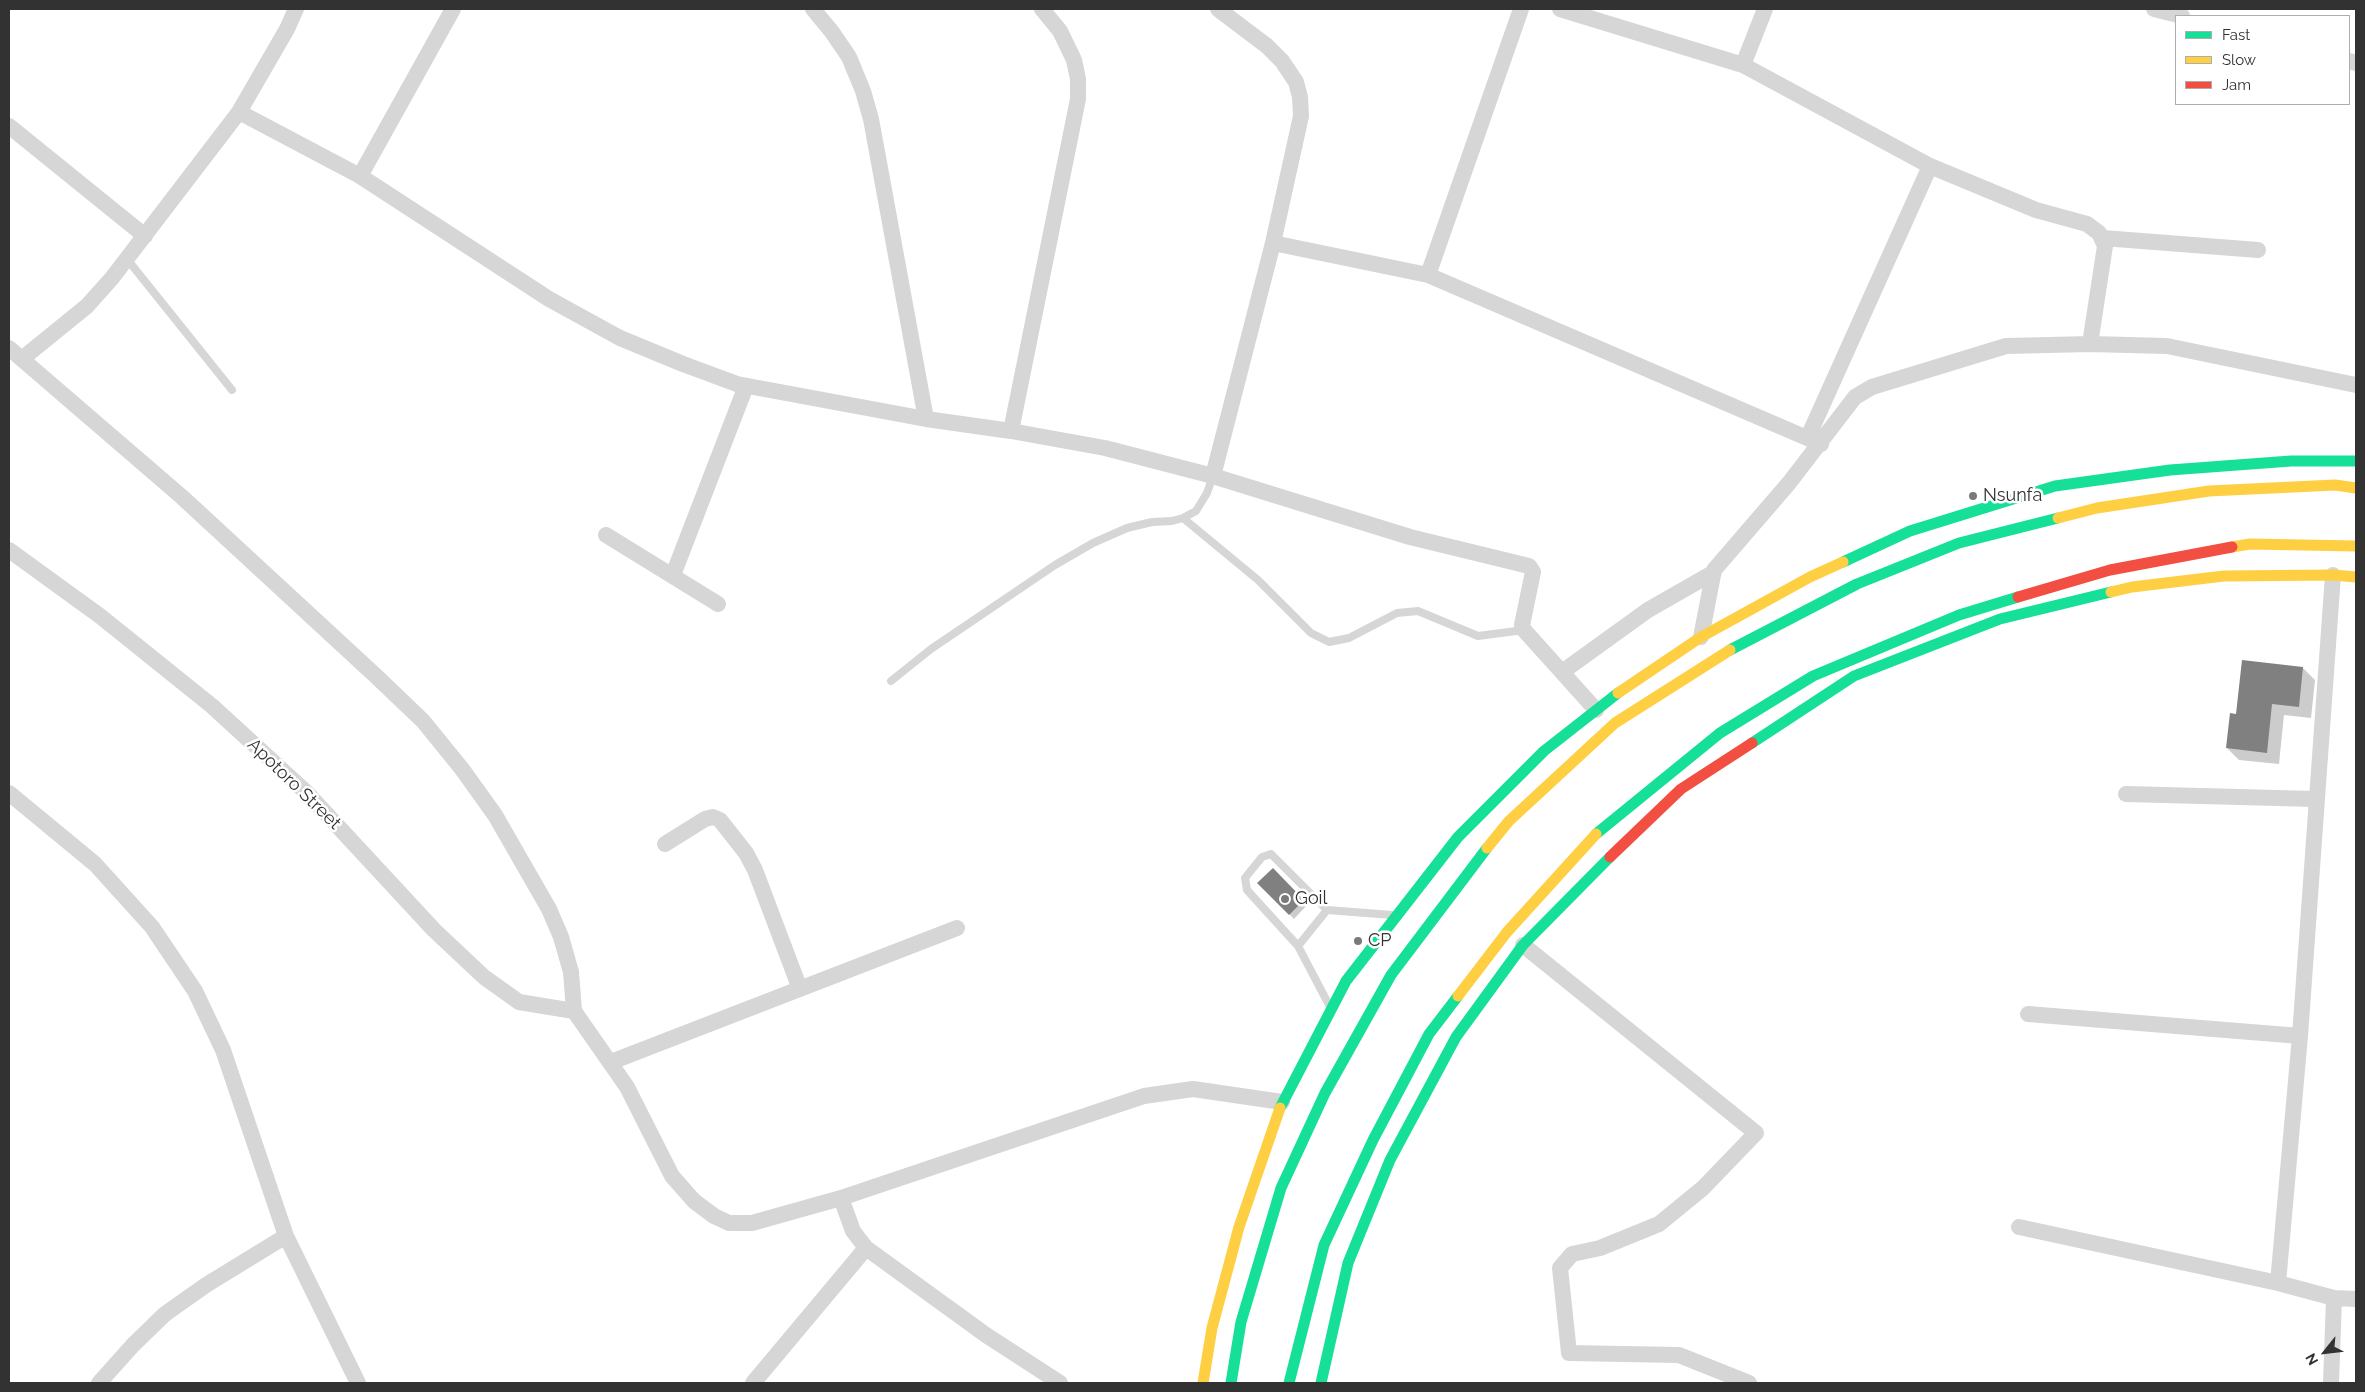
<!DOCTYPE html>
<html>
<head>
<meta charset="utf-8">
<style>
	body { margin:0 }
	#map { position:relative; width:2365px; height:1392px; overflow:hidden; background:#fff; font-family:Raleway,sans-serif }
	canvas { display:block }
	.frame { position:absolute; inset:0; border:10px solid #323232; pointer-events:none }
	.legend { position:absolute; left:2175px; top:15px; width:175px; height:90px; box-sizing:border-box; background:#fff; border:1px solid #adadad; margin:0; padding:6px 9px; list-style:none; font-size:15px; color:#323232 }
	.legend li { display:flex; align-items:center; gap:10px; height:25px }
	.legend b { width:25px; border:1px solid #adadad }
	.north { position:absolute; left:2300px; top:1327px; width:50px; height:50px; -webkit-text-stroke:4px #fff; paint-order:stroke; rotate:241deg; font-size:14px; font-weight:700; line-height:20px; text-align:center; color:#323232 }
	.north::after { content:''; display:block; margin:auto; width:18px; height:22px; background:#323232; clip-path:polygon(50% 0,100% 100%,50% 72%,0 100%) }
</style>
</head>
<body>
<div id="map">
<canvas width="2365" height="1392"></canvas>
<div class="frame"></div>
<ul class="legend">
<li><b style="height:6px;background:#16e098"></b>Fast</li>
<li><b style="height:6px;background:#ffcf43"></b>Slow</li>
<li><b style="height:6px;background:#f24e42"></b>Jam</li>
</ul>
<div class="north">N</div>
</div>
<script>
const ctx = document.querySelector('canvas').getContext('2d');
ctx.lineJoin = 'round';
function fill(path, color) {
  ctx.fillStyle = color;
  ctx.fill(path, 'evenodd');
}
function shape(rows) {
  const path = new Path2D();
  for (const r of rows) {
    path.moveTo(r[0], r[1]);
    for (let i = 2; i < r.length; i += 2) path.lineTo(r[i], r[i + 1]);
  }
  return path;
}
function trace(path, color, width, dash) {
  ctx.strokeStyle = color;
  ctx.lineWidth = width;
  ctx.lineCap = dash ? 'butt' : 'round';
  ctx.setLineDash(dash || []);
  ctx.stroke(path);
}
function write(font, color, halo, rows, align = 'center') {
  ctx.font = font + ' Raleway,sans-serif';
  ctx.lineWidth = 5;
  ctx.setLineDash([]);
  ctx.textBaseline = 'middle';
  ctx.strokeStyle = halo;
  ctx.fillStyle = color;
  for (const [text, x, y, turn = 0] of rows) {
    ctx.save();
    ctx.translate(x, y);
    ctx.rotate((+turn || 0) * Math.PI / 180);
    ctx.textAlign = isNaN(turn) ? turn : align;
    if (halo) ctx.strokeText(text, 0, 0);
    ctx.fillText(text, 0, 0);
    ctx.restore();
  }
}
const shadow = shape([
	[2303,668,2315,680,2311,718,2284,715,2279,764,2239,760,2227,748,2237,715],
	[1273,870,1307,905,1294,919,1259,883]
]);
const building = shape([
	[2242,660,2303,667,2299,707,2272,704,2267,753,2226,748,2230,713,2236,714],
	[1273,868,1304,900,1289,915,1257,883]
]);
const lane = shape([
	[127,259,232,390],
	[1183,518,1258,580,1311,633,1329,642,1349,638,1397,613,1418,611,1478,636,1524,630],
	[891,681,931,649,1055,565,1093,543,1127,528,1152,522,1172,521,1183,518,1196,511,1207,493,1213,476],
	[1298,946,1247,890,1245,878,1262,857,1271,854,1327,910],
	[1329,1005,1298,946,1327,910,1392,915]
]);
const street = shape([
	[813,9,832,32,849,57,863,91,871,119,926,419],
	[1560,9,1743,65,1930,166,2036,210,2087,224,2099,233,2105,246,2090,344],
	[2154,9,2182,16],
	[2349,61,2356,63],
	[1743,65,1765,9],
	[239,112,360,176,549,299,620,338,683,364,737,384,926,419,1011,431,1105,448,1213,476,1410,537,1529,566,1533,572,1522,625,1524,630,1596,710],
	[9,126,145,236],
	[360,176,453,9],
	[2103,238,2258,250],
	[1273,243,1428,275,1821,444],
	[1428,275,1521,9],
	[9,348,182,497,377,677,423,721,462,769,495,815,549,909,561,937,571,972,574,1011,627,1087,672,1176,694,1201,714,1216,729,1223,752,1223,841,1198,1144,1096,1193,1089,1282,1102],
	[23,358,87,306,112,278,239,112,287,29,296,9],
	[1011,431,1078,99,1078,79,1074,60,1060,31,1042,9],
	[1808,437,1930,166],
	[1213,476,1273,243,1301,116,1300,97,1296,82,1282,61,1267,46,1218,9],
	[606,535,718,604],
	[9,550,100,616,212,706,307,793,434,930,484,977,519,1002,574,1011],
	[673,575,746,386],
	[1701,637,1714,570,1789,483,1855,397,1872,387,2006,346,2090,344,2167,346,2356,385],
	[1562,672,1648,610,1711,574],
	[9,793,95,864,152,927,195,991,223,1050,286,1236,358,1383],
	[2126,794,2315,799],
	[665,844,705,819,713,817,720,820,746,853,755,870,800,989],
	[1523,945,1756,1133,1703,1188,1659,1224,1600,1248,1572,1254,1560,1268,1569,1353,1679,1355,1749,1383],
	[2028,1014,2300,1036],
	[611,1062,957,928],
	[841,1198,853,1231,866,1248,986,1335,1060,1383],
	[2019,1227,2278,1283,2334,1298,2356,1299],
	[2278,1283,2300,1036,2333,575],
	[99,1383,133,1345,165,1314,206,1285,286,1236],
	[753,1383,866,1248],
	[2331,1383,2334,1298]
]);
const fast = shape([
	[1843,562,1910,531,2055,486,2170,470,2291,461,2356,461],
	[1730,650,1857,584,1959,543,2058,518],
	[1752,743,1854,676,2000,619,2111,592],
	[1596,834,1720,733,1813,676,1959,615,2018,597],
	[1280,1108,1346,981,1458,837,1544,751,1618,693],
	[1231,1383,1241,1322,1281,1188,1325,1093,1391,975,1487,848],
	[1289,1383,1324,1245,1373,1140,1429,1034,1458,996],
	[1321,1383,1348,1263,1390,1160,1456,1037,1523,945,1610,857]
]);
const slow = shape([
	[2058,518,2097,508,2209,491,2335,485,2356,488],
	[2232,547,2250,544,2356,546],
	[2111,592,2132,587,2224,576,2333,575,2356,577],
	[1618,693,1701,637,1810,577,1843,562],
	[1487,848,1509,821,1615,723,1730,650],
	[1458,996,1507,932,1596,834],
	[1203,1383,1212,1328,1239,1227,1280,1108]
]);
const jam = shape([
	[2018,597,2110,570,2232,547],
	[1610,857,1681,789,1752,743]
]);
const markers = [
	[1973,496,5,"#7a7a7a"],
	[1285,899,5,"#7a7a7a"],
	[1358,941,5,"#7a7a7a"]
];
const poiNames = [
	["Nsunfa",1983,496],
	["Goil",1295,899],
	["CP",1368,941]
];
const streetNames = [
	["Apotoro Street",294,784,44]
];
fill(shadow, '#0003');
fill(building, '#808080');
trace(lane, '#d6d6d6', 8);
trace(street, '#d6d6d6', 16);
trace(fast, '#16e098', 11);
trace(slow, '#ffcf43', 11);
trace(jam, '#f24e42', 11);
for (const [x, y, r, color] of markers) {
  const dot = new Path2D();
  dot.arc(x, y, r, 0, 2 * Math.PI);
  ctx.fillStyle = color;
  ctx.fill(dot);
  trace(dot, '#fff', 2);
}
write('18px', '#323232', '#fff', poiNames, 'left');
write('18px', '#323232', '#fff', streetNames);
</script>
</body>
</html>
